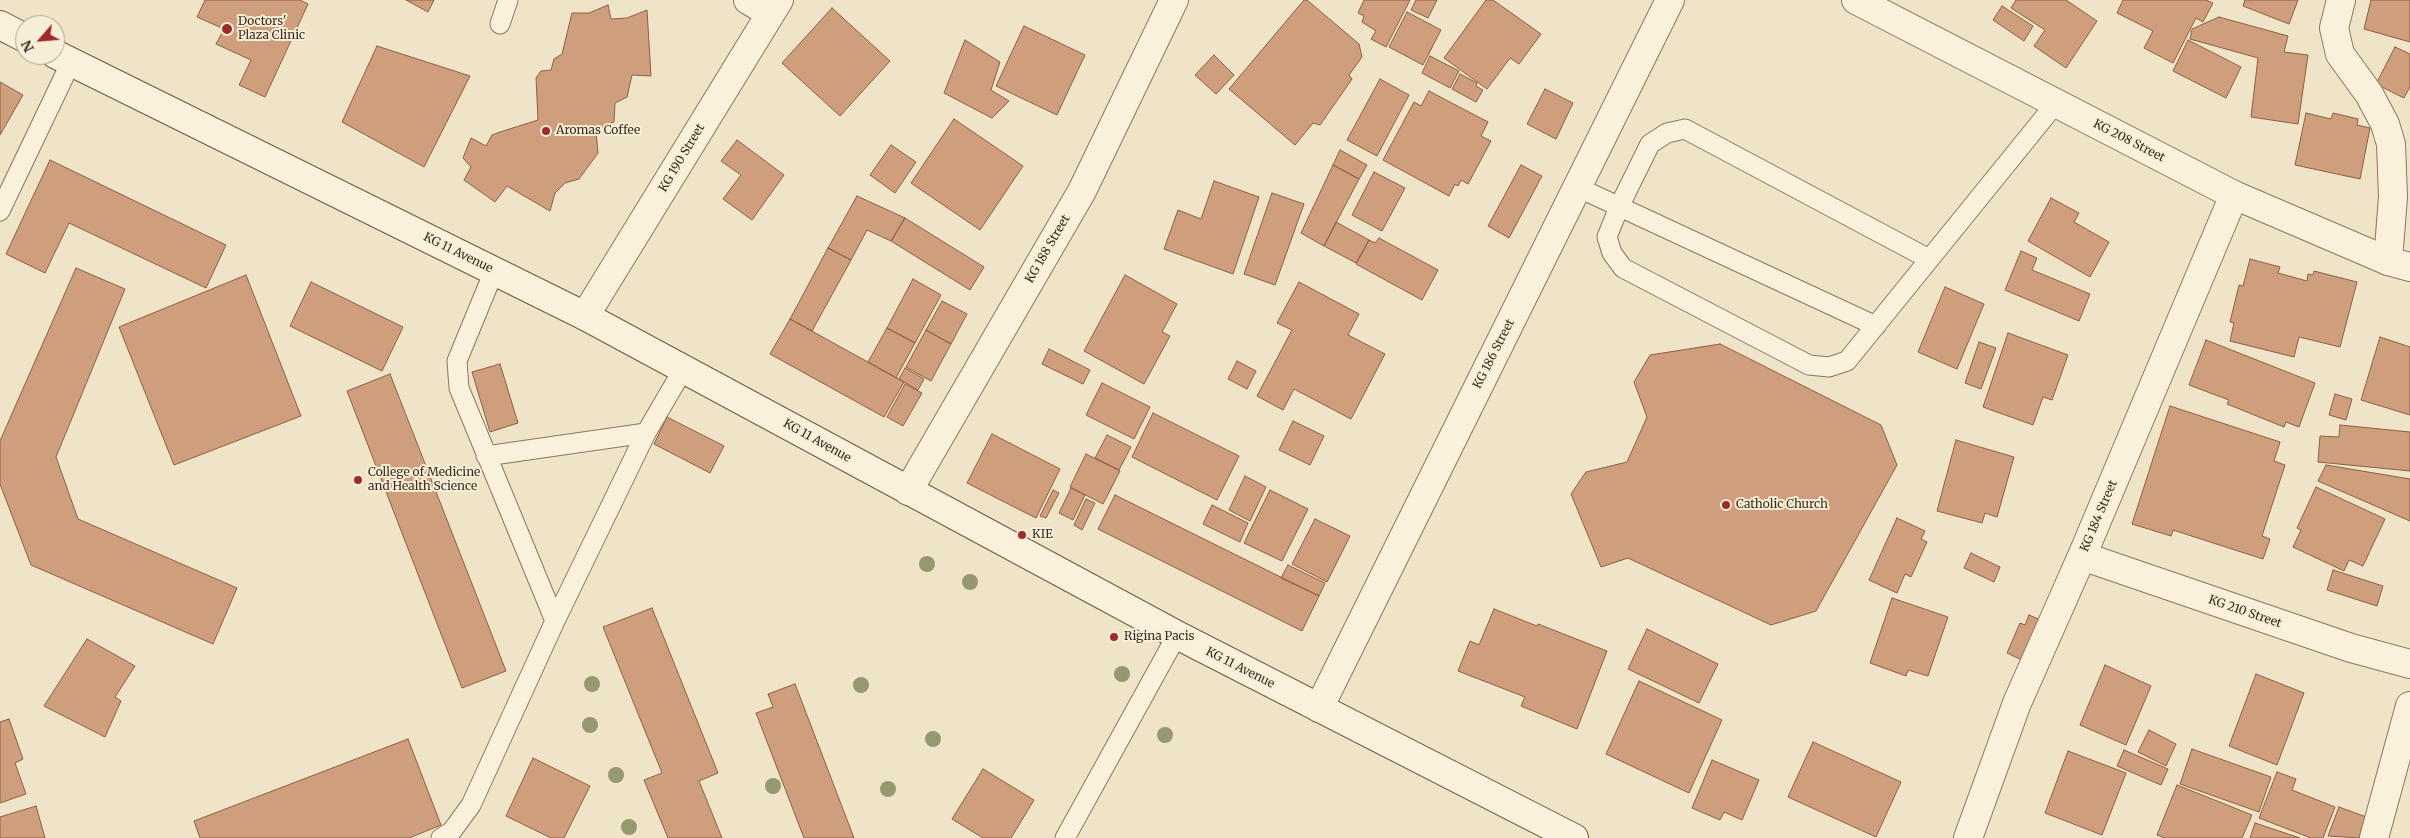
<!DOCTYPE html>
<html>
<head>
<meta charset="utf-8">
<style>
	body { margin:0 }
	#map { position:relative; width:2410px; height:838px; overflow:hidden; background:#f0e4c8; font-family:Merriweather,serif }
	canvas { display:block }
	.north { position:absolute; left:15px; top:15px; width:50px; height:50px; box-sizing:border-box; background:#f7eed8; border:1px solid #ada18e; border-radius:50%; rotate:243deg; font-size:14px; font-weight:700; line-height:20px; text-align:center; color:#3d2e20 }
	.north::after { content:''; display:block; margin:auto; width:18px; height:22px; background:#9e2a2b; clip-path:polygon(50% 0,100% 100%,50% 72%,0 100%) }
</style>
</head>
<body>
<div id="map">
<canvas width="2410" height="838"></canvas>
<div class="north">N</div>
</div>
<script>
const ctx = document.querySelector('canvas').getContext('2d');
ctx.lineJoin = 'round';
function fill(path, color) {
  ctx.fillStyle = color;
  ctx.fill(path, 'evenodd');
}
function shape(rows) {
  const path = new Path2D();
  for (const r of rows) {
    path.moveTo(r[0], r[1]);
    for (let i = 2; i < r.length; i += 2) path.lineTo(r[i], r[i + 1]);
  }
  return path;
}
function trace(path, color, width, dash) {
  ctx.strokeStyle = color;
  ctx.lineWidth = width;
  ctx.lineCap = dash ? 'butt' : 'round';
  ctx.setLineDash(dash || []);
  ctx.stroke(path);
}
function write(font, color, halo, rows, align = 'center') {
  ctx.font = font + ' Merriweather,serif';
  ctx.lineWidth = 4;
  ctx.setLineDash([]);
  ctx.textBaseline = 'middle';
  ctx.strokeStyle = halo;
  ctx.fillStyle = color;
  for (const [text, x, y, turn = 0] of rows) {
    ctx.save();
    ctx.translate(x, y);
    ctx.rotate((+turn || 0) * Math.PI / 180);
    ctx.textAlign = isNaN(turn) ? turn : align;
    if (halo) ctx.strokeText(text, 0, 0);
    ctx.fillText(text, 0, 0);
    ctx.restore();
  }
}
const building = shape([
	[205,0,300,0,308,4,265,97,239,85,251,60,216,44,224,29,197,17,205,0],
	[406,0,434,0,428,12,406,0],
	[1304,0,1307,0,1359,44,1362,57,1349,75,1352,79,1320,125,1313,123,1295,145,1229,89,1304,0],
	[1364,0,1410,0,1386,47,1371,39,1376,31,1362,22,1364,16,1358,13,1364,0],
	[1416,0,1437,0,1428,18,1411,10,1416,0],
	[1486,0,1493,0,1541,34,1519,64,1510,58,1487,89,1444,58,1486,0],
	[2016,0,2066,0,2097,21,2066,68,2034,46,2045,30,2011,8,2016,0],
	[2123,0,2206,0,2213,3,2203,22,2196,18,2173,63,2144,48,2153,31,2117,13,2123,0],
	[2245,0,2298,0,2289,24,2243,6,2245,0],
	[2371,0,2410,0,2410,42,2364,29,2371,0],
	[608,5,611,19,627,18,647,10,651,76,632,75,627,97,615,103,614,122,596,131,598,153,579,179,565,183,555,193,550,211,507,186,495,202,464,180,471,167,463,158,471,138,486,146,492,135,500,132,538,120,536,78,541,71,551,70,554,59,562,54,572,13,589,13,608,5],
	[2002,6,2033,26,2024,41,1993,20,2002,6],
	[832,8,890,61,840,116,782,63,832,8],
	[1407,12,1441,30,1423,65,1389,47,1407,12],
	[2219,17,2288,36,2284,52,2308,55,2298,124,2251,117,2258,58,2190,39,2192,29,2219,17],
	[1024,26,1085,55,1057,115,996,86,1024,26],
	[965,40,1000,62,991,90,1009,101,992,118,944,93,965,40],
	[2188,40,2241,67,2226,98,2173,71,2188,40],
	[377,46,470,76,424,167,342,122,377,46],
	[2395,47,2410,54,2410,87,2404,98,2376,84,2395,47],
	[1214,55,1234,75,1216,94,1195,75,1214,55],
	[1430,56,1459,71,1450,88,1422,73,1430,56],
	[1460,74,1477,83,1476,86,1483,90,1476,102,1452,89,1460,74],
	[1380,79,1409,95,1377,156,1347,140,1380,79],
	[0,82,23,95,0,135,0,82],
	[1545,89,1573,103,1556,139,1527,124,1545,89],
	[1429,91,1488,122,1481,136,1491,141,1468,184,1461,180,1458,186,1455,184,1449,196,1383,160,1414,102,1421,106,1429,91],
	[2306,113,2331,119,2333,113,2358,119,2357,125,2370,128,2360,179,2295,165,2306,113],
	[954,119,1023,166,980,230,911,183,954,119],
	[737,140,784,175,752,220,723,199,741,175,721,161,737,140],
	[891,145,916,162,895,193,870,175,891,145],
	[1340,150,1367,165,1359,179,1333,165,1340,150],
	[50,160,226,245,206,288,69,223,45,273,6,254,50,160],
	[1333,165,1359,179,1324,246,1301,233,1333,165],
	[1521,165,1542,176,1509,238,1488,226,1521,165],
	[1374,172,1405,188,1382,231,1352,215,1374,172],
	[1214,181,1259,197,1233,274,1164,249,1178,210,1201,219,1214,181],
	[1272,193,1304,204,1275,285,1244,274,1272,193],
	[857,196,905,218,891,241,867,230,851,260,828,248,857,196],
	[2051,198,2079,213,2074,222,2109,242,2090,277,2028,241,2051,198],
	[905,218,984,267,970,290,891,241,905,218],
	[1336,222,1369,240,1356,263,1324,246,1336,222],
	[1379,238,1438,270,1422,300,1356,264,1369,240,1375,243,1379,238],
	[828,248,851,260,812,331,790,319,828,248],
	[2021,251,2037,258,2032,270,2090,294,2079,321,2005,290,2021,251],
	[2250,259,2280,267,2278,273,2307,281,2308,274,2313,275,2314,271,2357,282,2340,347,2299,337,2294,357,2230,341,2234,323,2230,322,2239,285,2243,286,2250,259],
	[76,268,125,289,56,457,78,519,237,588,213,644,31,565,0,484,0,441,76,268],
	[246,275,301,416,174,465,119,327,246,275],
	[1125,275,1177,304,1162,332,1170,336,1144,384,1084,351,1125,275],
	[913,279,941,295,915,343,887,328,913,279],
	[311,282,403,327,382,371,290,326,311,282],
	[1299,282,1359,314,1348,335,1385,354,1351,419,1294,389,1283,410,1257,396,1292,330,1277,323,1299,282],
	[1945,287,1984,304,1957,369,1918,352,1945,287],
	[942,301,967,314,951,344,926,330,942,301],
	[790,319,904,382,884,417,770,354,790,319],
	[887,328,915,343,896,378,868,362,887,328],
	[926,330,951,344,931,381,906,367,926,330],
	[2008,333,2068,355,2052,400,2043,397,2033,425,1983,407,2008,333],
	[2380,337,2410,347,2410,415,2361,400,2380,337],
	[2206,340,2315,383,2299,427,2286,422,2284,427,2227,404,2229,400,2189,385,2206,340],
	[1979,342,1996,348,1981,389,1965,383,1979,342],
	[1720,344,1881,425,1897,465,1816,611,1771,625,1628,558,1601,567,1571,494,1586,472,1627,462,1647,417,1634,382,1650,355,1720,344],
	[1049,349,1090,370,1083,384,1042,364,1049,349],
	[1237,361,1256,371,1247,389,1228,379,1237,361],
	[500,364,518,423,490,432,472,372,500,364],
	[905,368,924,379,918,390,899,379,905,368],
	[390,374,506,671,462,688,347,391,390,374],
	[1102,383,1150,407,1134,439,1086,415,1102,383],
	[905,384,922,393,903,426,887,417,905,384],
	[2335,394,2352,399,2346,420,2329,415,2335,394],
	[2170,406,2280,442,2274,461,2285,465,2262,536,2270,539,2263,559,2173,530,2171,536,2132,524,2170,406],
	[1153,413,1239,456,1217,500,1132,457,1153,413],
	[667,417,724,446,710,473,654,444,667,417],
	[1293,421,1324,436,1310,465,1279,450,1293,421],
	[2340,425,2410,432,2410,471,2318,462,2320,436,2339,437,2340,425],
	[992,434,1060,469,1036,518,967,483,992,434],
	[1107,435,1131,447,1119,470,1095,458,1107,435],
	[1956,440,2014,457,1997,517,1985,513,1982,523,1937,511,1956,440],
	[1086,454,1120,471,1103,504,1070,487,1086,454],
	[2326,465,2410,479,2410,521,2318,481,2326,465],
	[1245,476,1266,487,1250,521,1229,510,1245,476],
	[2316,487,2385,519,2363,566,2349,560,2344,571,2293,547,2301,530,2297,528,2316,487],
	[1071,488,1085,495,1073,520,1059,513,1071,488],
	[1053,490,1059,493,1046,518,1040,516,1053,490],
	[1270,490,1308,509,1282,561,1244,543,1270,490],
	[1115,495,1319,596,1302,631,1098,529,1115,495],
	[1086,499,1095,503,1082,530,1074,525,1086,499],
	[1212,505,1248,523,1240,542,1203,524,1212,505],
	[1897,518,1925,531,1921,539,1927,542,1911,577,1905,574,1897,593,1869,580,1897,518],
	[1315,519,1350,536,1327,582,1292,564,1315,519],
	[1971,553,2000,567,1994,582,1964,568,1971,553],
	[1288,565,1325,583,1319,596,1281,578,1288,565],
	[2333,570,2383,586,2377,606,2327,590,2333,570],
	[1892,598,1948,617,1928,676,1908,670,1906,676,1870,663,1892,598],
	[652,608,718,773,699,781,722,838,668,838,644,780,662,773,603,627,652,608],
	[1494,609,1537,626,1538,624,1607,651,1577,729,1521,706,1525,697,1458,671,1470,641,1479,645,1494,609],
	[2029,615,2043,621,2024,661,2007,653,2020,623,2025,625,2029,615],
	[1647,629,1718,664,1699,703,1628,669,1647,629],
	[87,639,135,666,115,697,121,701,105,737,44,706,87,639],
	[2105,665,2151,686,2126,745,2080,725,2105,665],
	[2256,674,2304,693,2277,765,2229,746,2256,674],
	[1639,681,1722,720,1689,793,1606,754,1639,681],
	[795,684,854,838,804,838,756,713,773,707,768,694,795,684],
	[9,719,23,759,15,763,26,794,0,803,0,722,9,719],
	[2149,730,2176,744,2166,766,2138,752,2149,730],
	[408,739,441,825,409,838,200,838,194,821,408,739],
	[1813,742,1901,782,1876,837,1788,797,1813,742],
	[2192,749,2271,777,2259,812,2180,784,2192,749],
	[2124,750,2168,769,2161,785,2117,766,2124,750],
	[2068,751,2126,773,2102,835,2045,813,2068,751],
	[533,758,590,786,564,838,551,838,506,816,533,758],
	[1712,760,1759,780,1742,820,1724,812,1720,820,1692,808,1712,760],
	[983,769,1034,800,1011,838,983,838,952,819,983,769],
	[2277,772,2296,779,2292,790,2335,807,2323,838,2311,838,2259,818,2277,772],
	[2177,785,2252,815,2242,838,2165,838,2157,835,2177,785],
	[36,806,45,838,0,838,0,817,36,806],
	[2339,807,2369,818,2361,838,2328,836,2339,807],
	[2255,823,2300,838,2250,838,2255,823]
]);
const service = shape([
	[500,24,508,0],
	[1577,187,1876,326],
	[0,211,71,62],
	[1929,259,1685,129,1667,133,1650,144,1619,207,1607,237,1612,253,1623,268,1809,365,1829,367,1847,361,2056,103],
	[494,271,457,361,459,388,555,621],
	[486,456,646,433],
	[441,838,452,831,471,805,555,621,646,433,684,368],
	[1065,838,1177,635]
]);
const minor = shape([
	[748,0,770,13],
	[2341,0,2334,28,2340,54,2369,94,2385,124,2391,144,2393,197,2388,261],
	[585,316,779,0],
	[908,491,1082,191,1174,0],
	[2082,556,2351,648,2410,664],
	[1319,708,1670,0],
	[1968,838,2017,703,2082,556,2234,195],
	[2374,838,2410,706]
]);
const tertiary = shape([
	[1856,0,2234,195,2388,261,2410,267]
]);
const secondary = shape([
	[0,25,25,38],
	[55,54,585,316,1177,635,1574,838]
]);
const trees = [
	[927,564],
	[970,582],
	[1122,674],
	[592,684],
	[861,685],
	[590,725],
	[1165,735],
	[933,739],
	[616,775],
	[773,786],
	[888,789],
	[629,827]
];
const markers = [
	[227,29,6,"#9e2a2b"],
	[546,131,5,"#9e2a2b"],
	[358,480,5,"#9e2a2b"],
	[1726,505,5,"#9e2a2b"],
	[1022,535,5,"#9e2a2b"],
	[1114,637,5,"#9e2a2b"]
];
const poiNames = [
	["Doctors'",238,22],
	["Plaza Clinic",238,36],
	["Aromas Coffee",556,131],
	["College of Medicine",368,473],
	["and Health Science",368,487],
	["Catholic Church",1736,505],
	["KIE",1032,535],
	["Rigina Pacis",1124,637]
];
const streetNames = [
	["KG 208 Street",2129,141,27],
	["KG 190 Street",682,158,-59],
	["KG 188 Street",1048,249,-60],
	["KG 11 Avenue",458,253,26],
	["KG 186 Street",1494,354,-63],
	["KG 11 Avenue",817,441,29],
	["KG 184 Street",2099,516,-67],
	["KG 210 Street",2245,612,19],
	["KG 11 Avenue",1240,668,27]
];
fill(building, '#cf9f7d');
trace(building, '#8d5f41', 1);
trace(service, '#8d765c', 21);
trace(minor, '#8d765c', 30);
trace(tertiary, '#8d765c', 30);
trace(secondary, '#6f573f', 30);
trace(service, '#faf1dc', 19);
trace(minor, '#faf1dc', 28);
trace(tertiary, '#faf1dc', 28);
trace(secondary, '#faf1dc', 28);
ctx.fillStyle = '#96986f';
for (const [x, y] of trees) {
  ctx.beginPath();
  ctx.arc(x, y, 8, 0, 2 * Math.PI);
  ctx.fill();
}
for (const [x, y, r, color] of markers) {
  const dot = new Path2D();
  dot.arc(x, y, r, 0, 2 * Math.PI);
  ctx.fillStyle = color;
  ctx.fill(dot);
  trace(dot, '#f7eed8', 2);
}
write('12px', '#3d2e20', '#f7eed8', poiNames, 'left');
write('12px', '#3d2e20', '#f7eed8', streetNames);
</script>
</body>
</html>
